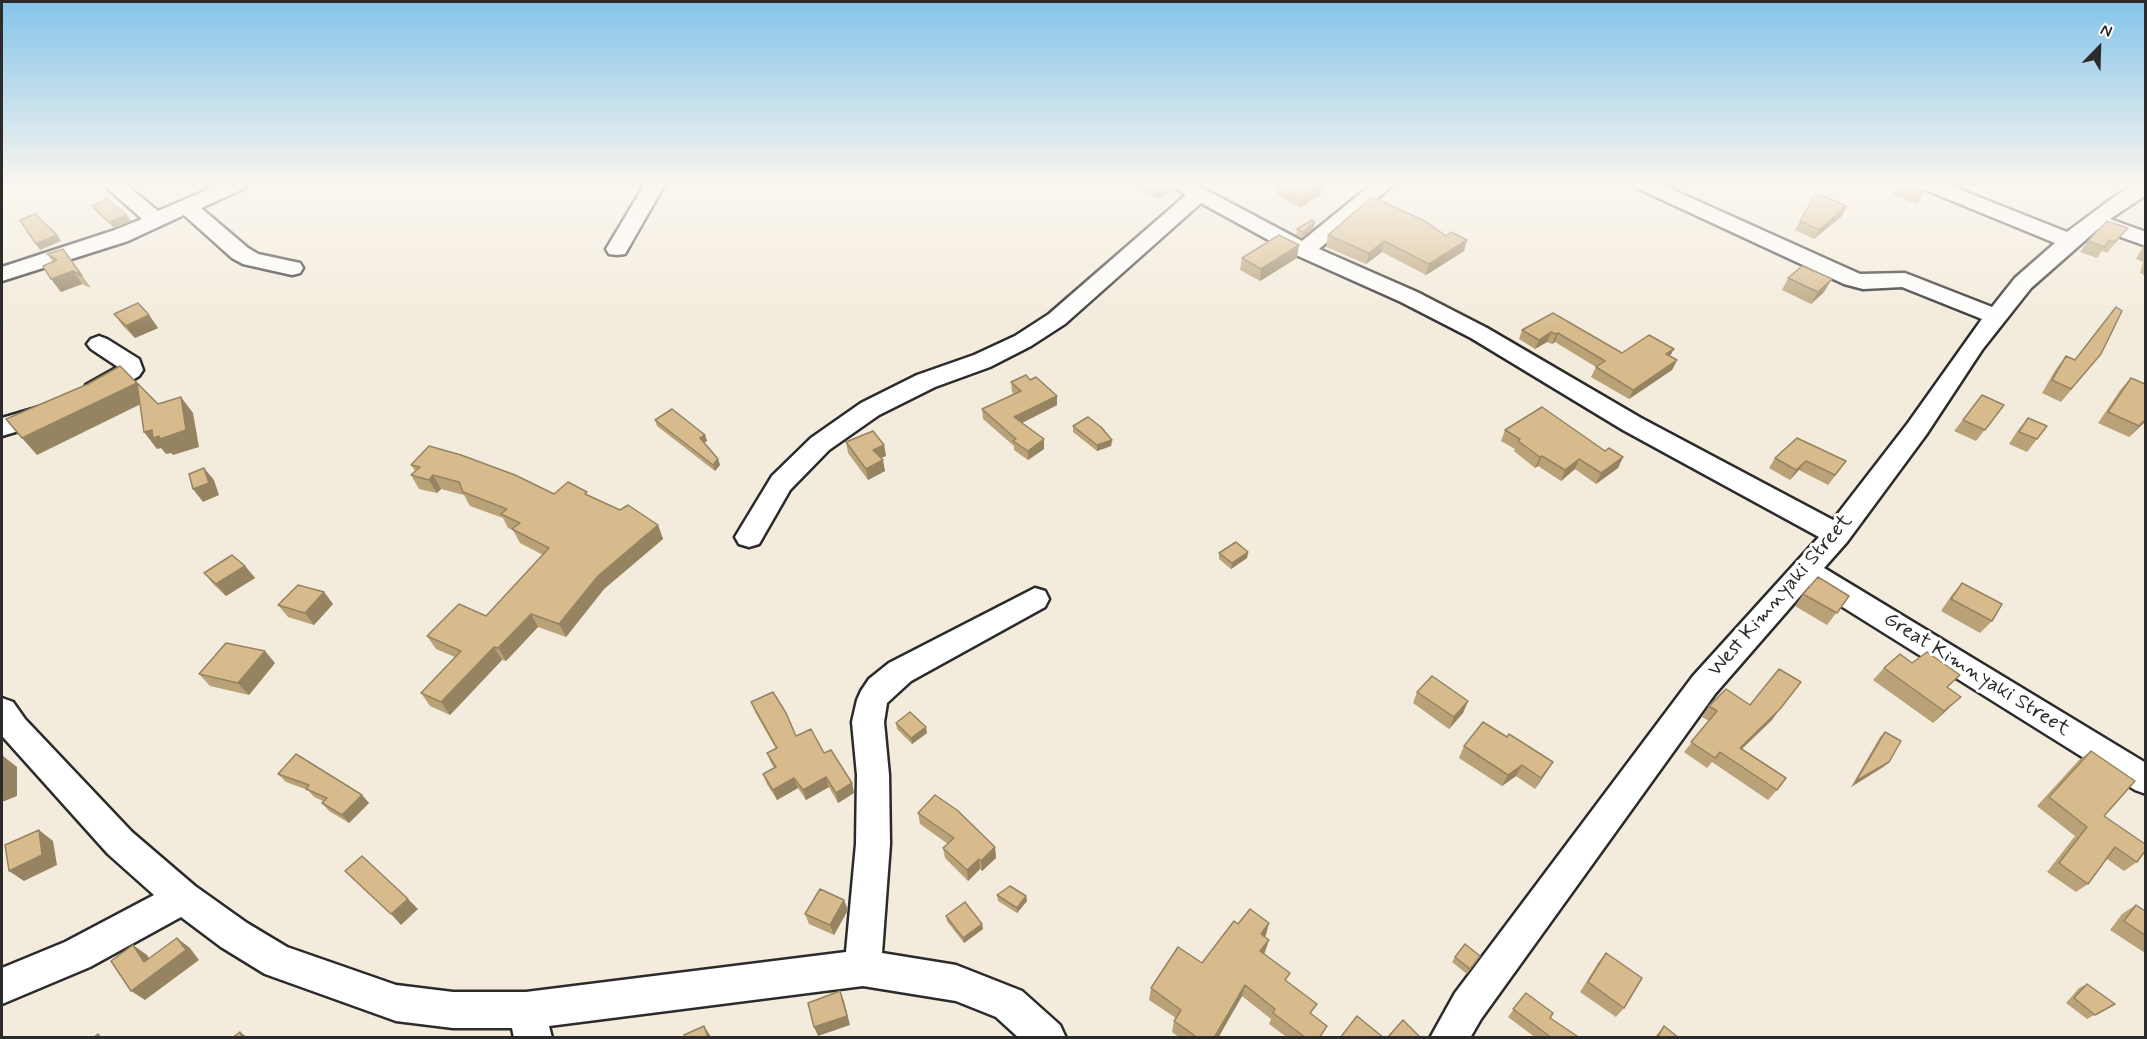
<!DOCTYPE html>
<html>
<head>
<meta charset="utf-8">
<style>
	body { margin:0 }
	#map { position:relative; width:2147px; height:1039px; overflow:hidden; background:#f3ebdc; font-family:Mynerve,sans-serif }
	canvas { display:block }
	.frame { position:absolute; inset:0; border:3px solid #2b2b2b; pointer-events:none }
	.north { position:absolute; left:2069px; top:18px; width:60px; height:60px; -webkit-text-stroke:4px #fff; paint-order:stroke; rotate:23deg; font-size:16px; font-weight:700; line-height:24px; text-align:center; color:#2b2b2b }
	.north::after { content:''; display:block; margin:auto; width:21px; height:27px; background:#2b2b2b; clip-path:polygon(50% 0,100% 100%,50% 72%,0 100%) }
</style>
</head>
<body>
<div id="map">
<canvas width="2147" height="1039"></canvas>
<div class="frame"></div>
<div class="north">N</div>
</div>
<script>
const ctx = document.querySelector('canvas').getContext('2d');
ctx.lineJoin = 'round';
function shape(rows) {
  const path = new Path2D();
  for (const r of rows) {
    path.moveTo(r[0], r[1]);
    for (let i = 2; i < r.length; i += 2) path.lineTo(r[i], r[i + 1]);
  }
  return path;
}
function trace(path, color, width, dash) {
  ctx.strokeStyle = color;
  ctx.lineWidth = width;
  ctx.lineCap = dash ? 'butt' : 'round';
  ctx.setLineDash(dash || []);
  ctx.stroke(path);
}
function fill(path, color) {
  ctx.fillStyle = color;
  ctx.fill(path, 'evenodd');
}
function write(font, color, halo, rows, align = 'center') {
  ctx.font = font + ' Mynerve,sans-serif';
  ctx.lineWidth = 6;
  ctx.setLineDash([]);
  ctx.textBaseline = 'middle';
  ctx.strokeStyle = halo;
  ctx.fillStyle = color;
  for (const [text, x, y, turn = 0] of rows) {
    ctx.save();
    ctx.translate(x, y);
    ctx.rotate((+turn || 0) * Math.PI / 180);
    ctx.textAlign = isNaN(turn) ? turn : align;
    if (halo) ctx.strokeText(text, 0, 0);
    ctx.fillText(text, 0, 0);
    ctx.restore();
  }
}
const minor = shape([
	[103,184,125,184,158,211,221,184,248,184,245,188,201,208,248,248,258,254,300,263,303,268,300,273,292,275,243,264,232,258,184,215,128,241,2,281,2,267,112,231,142,219,103,184],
	[645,184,665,184,625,254,617,255,609,254,606,249,645,184],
	[1170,184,1195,184,1302,241,1372,184,1394,184,1319,249,1417,292,1487,328,1641,418,1833,520,1908,423,1982,319,1902,287,1863,289,1844,284,1637,188,1634,184,1660,184,1860,274,1905,273,1992,307,2015,278,2055,243,1921,188,1918,184,1946,184,2067,232,2114,197,2135,184,2146,184,2146,195,2110,219,2146,232,2146,246,2098,229,2031,288,1982,350,1926,435,1847,542,1824,568,2146,763,2146,794,2135,790,1809,586,1715,694,1481,1019,1470,1038,1430,1038,1455,993,1693,676,1819,537,1623,430,1471,338,1401,302,1296,255,1201,203,1065,324,1031,346,990,367,935,387,879,415,829,450,790,490,759,544,749,547,739,544,735,537,772,476,811,438,861,403,917,375,974,355,1015,336,1049,314,1186,195,1170,184],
	[99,336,107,339,139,359,143,370,139,376,104,397,95,399,86,397,83,391,86,385,118,367,91,349,87,344,91,339,99,336],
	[46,405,55,408,58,414,55,420,2,436,2,418,46,405],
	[1035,588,1045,591,1049,599,1045,607,911,681,887,703,884,722,889,775,890,844,882,953,956,965,1022,991,1060,1025,1066,1038,1019,1038,996,1017,956,1001,863,986,549,1026,552,1038,514,1038,512,1028,453,1028,396,1021,265,974,221,947,181,917,90,967,2,1004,2,968,65,942,154,895,108,854,3,737,2,698,13,702,25,719,132,832,195,886,247,923,287,947,396,985,453,992,526,992,846,952,856,844,857,775,852,722,857,700,861,691,869,679,889,663,1035,588]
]);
const wall = shape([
	[1135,184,1174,184,1174,189,1159,199,1143,192,1143,188,1135,185],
	[1277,184,1322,193,1300,208,1276,194],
	[1898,184,1923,193,1917,204,1892,195],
	[1816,193,1847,206,1842,216,1814,239,1795,230],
	[1372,197,1464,251,1426,275,1382,252,1366,264,1326,247,1328,235],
	[92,206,127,215,131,221,114,228,96,212],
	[1314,228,1302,238,1296,235,1297,229],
	[2119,239,2107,253,2102,251,2097,258,2080,252,2088,241],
	[2145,243,2145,276,2140,273,2143,262,2136,259],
	[47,254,72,261,91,288,82,284,61,292,51,279,53,262],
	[1242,258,1297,258,1260,281,1240,270],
	[1788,278,1824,292,1811,304,1782,290],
	[1553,313,1622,353,1670,356,1677,360,1672,370,1629,399,1591,377,1596,367,1555,342,1552,344,1547,342,1535,349,1519,339,1522,330],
	[114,314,149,315,158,328,135,338,123,326],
	[2101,354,2061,402,2042,393,2056,369,2066,356,2074,360],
	[2131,378,2145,422,2129,437,2098,423,2121,389],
	[1011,382,1057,405,1022,423,1044,439,1044,449,1028,460,1014,450,1014,446,983,419,982,409,1014,394,1012,392],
	[1982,395,2004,405,1976,441,1954,431],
	[2028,418,2037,439,2027,452,2009,444,2018,430],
	[655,420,705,435,707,441,704,443,718,459,720,465,715,471,657,426],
	[1073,426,1112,440,1111,446,1097,451,1073,432],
	[1505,430,1605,451,1623,457,1618,468,1596,484,1575,469,1561,481,1538,466,1535,468,1514,451,1515,449,1501,441],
	[1797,438,1839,471,1828,485,1799,470,1790,480,1769,468,1775,458],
	[846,442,884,445,886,456,881,458,885,471,868,480,848,453],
	[411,465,554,494,589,495,620,510,658,525,663,539,604,589,566,637,538,627,506,661,502,660,450,715,430,706,421,693,455,657,436,649,427,636,486,616,543,555,520,543,513,530,508,528,503,518,470,506,464,495,441,489,437,493,419,489,411,475,415,471],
	[1248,552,1247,558,1231,569,1219,559,1219,553],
	[245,566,255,578,226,596,214,585,204,573],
	[1962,583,1992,621,1980,633,1941,611,1951,596],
	[324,592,333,604,314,625,288,617,278,605],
	[1803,594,1849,596,1827,625,1795,606],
	[275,663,249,695,210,686,199,674],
	[1884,668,1948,688,1949,708,1933,723,1873,680],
	[1417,692,1468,701,1463,713,1449,729,1413,703],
	[751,702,796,736,824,753,852,783,854,793,838,803,829,787,806,800,798,788,777,800,767,784,763,774,774,768,771,763,767,753,776,749,755,712],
	[1709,706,1772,720,1742,749,1777,790,1768,800,1712,762,1707,768,1684,752,1709,721,1702,717],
	[896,723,927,733,912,744,897,729],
	[1885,732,1889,762,1883,767,1851,787,1880,737],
	[1507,737,1553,762,1546,773,1535,789,1516,776,1502,786,1459,758,1464,746],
	[2091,751,2104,816,2137,862,2124,871,2107,859,2088,884,2076,892,2047,872,2075,836,2037,806,2079,760],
	[278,774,362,795,369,803,349,823,329,811,322,803,323,801,314,797,308,790,286,782],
	[918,813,995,847,996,858,982,871,980,869,968,881,945,858,943,848,948,844,920,824],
	[997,895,1026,896,1027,901,1017,913,998,901],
	[2136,905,2145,911,2145,953,2110,930,2122,914],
	[848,910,834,935,809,924,805,914],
	[946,916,982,924,983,929,964,943,947,921],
	[1269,923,1264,937,1265,952,1264,954,1287,982,1312,1015,1322,1037,1322,1038,1288,1038,1269,1024,1271,1019,1242,996,1218,1038,1180,1038,1172,1032,1174,1021,1176,1018,1149,1000,1151,988,1202,963,1238,924],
	[1606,953,1624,1008,1616,1017,1580,992,1598,963],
	[1480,956,1467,974,1452,962,1455,957],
	[2087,984,2115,1004,2087,1019,2066,1003,2079,988],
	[1526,993,1550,1018,1580,1038,1536,1038,1508,1017],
	[1664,1026,1679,1038,1654,1038]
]);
const shadedWall = shape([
	[1173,184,1174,184,1174,189,1159,199,1160,193],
	[1321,184,1324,184,1322,193,1300,208,1302,198],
	[1847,206,1842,216,1814,239,1819,230],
	[127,215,131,221,114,228,109,222],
	[1315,222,1314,228,1302,238,1303,232],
	[57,235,61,241,40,250,36,244],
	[1467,240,1464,251,1426,275,1429,264],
	[1384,241,1382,252,1366,264,1369,253],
	[1299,245,1297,258,1260,281,1261,269],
	[73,271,82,284,61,292,51,279],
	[1832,279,1824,292,1811,304,1818,292],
	[149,315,158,328,135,338,126,326],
	[1551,332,1547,342,1535,349,1539,340],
	[1558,333,1555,342,1552,344,1556,334],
	[1674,349,1669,358,1666,354],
	[1677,360,1672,370,1629,399,1633,390],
	[137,383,149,400,37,455,22,438],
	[1057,396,1057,405,1014,427,1014,417],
	[181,397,193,413,199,447,173,455,171,453,166,454,161,448,157,449,144,432,152,430],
	[2145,420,2145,422,2129,437,2139,426],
	[705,435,707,441,702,444,700,438],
	[1044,439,1044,449,1028,460,1028,451],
	[1112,440,1111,446,1097,451,1097,445],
	[884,445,886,456,875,461,873,450],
	[1542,456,1538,466,1535,468,1540,457],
	[1623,457,1618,468,1596,484,1601,473],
	[718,459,720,465,715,471,713,465],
	[1579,459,1575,469,1561,481,1565,470],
	[883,460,885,471,868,480,866,469],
	[1806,461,1799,470,1790,480,1796,470],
	[204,468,214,480,219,495,203,502,193,489],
	[433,475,441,489,437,493,429,480],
	[658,525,663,539,604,589,566,637,559,624,598,576],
	[1248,552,1247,558,1231,569,1232,563],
	[245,566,255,578,226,596,216,584],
	[324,592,333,604,314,625,305,613],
	[531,614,538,627,506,661,498,648],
	[494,647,502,660,450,715,441,702],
	[265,651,275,663,249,695,238,683],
	[1961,697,1949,708,1933,723,1944,711],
	[1468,701,1463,713,1449,729,1454,717],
	[1780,709,1772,720,1732,758,1740,748],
	[926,727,927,733,912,744,911,738],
	[3,756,17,767,17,796,2,802],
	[1553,762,1546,773,1535,789,1541,778],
	[1889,762,1883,767,1851,787,1856,781],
	[1522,765,1516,776,1502,786,1508,775],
	[826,777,829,787,806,800,803,790],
	[794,778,798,788,777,800,773,790],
	[852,783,854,793,838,803,836,793],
	[362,795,369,803,349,823,342,815],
	[39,830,53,841,57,865,24,881,9,871],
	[995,847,996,858,982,871,981,861],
	[979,859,980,869,968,881,967,870],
	[1026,896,1027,901,1017,913,1017,908],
	[408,899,418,909,401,925,391,914],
	[844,900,848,910,834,935,830,925],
	[1269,923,1266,935,1257,946,1261,934],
	[982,924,983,929,964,943,963,938],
	[177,938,190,948,199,960,145,1000,131,991,144,962,133,945,147,955,158,971],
	[1269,940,1265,952,1257,963,1260,951],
	[1245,985,1242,996,1218,1038,1214,1038],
	[840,991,844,1001,850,1025,818,1036,814,1027],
	[704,1026,710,1035,711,1038,708,1038],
	[240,1032,247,1037,247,1038,242,1038]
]);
const building = shape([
	[1145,184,1173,184,1160,193,1143,185,1145,184],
	[1277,184,1321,184,1302,198,1277,184],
	[1898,184,1924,184,1923,193,1898,184],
	[1816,193,1847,206,1819,230,1800,221,1816,193],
	[1372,197,1425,221,1446,236,1451,232,1467,240,1429,264,1384,241,1369,253,1328,235,1372,197],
	[107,199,127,215,109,222,92,206,107,199],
	[35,214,57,235,36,244,20,220,35,214],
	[1312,220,1315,222,1303,232,1297,229,1312,220],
	[2107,221,2128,228,2115,242,2109,240,2105,247,2088,241,2107,221],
	[1279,235,1299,245,1261,269,1242,258,1279,235],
	[63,249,82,276,73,271,51,279,43,266,57,260,47,254,63,249],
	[1802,266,1832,279,1818,292,1788,278,1802,266],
	[138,303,149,315,126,326,114,314,138,303],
	[2116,307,2122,311,2101,354,2071,389,2052,380,2066,356,2075,360,2116,307],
	[1553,313,1622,353,1649,335,1674,349,1666,354,1677,360,1633,390,1596,367,1605,361,1558,333,1556,334,1551,332,1539,340,1522,330,1553,313],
	[120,366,158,404,181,397,186,430,160,439,159,436,153,438,152,430,144,432,137,383,22,438,6,419,88,384,120,366],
	[1026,375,1030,380,1036,377,1057,396,1014,417,1044,439,1028,451,1013,441,1016,439,982,409,1021,391,1011,382,1026,375],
	[2131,378,2145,384,2145,420,2139,426,2108,412,2131,378],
	[1982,395,2004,405,1985,430,1963,420,1982,395],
	[1542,407,1605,451,1609,448,1623,457,1601,473,1579,459,1565,470,1542,456,1540,457,1518,441,1520,439,1505,430,1542,407],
	[672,409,705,435,700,438,718,459,713,465,655,420,672,409],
	[1088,417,1101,427,1112,440,1097,445,1073,426,1088,417],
	[2028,418,2047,426,2037,439,2019,432,2028,418],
	[873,431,884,445,873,450,883,460,866,469,846,442,873,431],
	[1797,438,1846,461,1835,475,1806,461,1796,470,1775,458,1797,438],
	[429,446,461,455,515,475,554,494,568,482,587,492,585,494,620,510,628,505,658,525,598,576,559,624,531,614,498,648,494,647,441,702,421,693,461,651,427,636,459,604,486,616,549,548,512,529,520,523,501,514,507,509,463,492,459,482,433,475,429,480,411,475,420,467,411,465,429,446],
	[204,468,209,483,193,489,189,474,204,468],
	[1236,542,1248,552,1232,563,1219,553,1236,542],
	[232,555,245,566,216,584,204,573,232,555],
	[1818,577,1849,596,1837,613,1803,594,1818,577],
	[1962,583,2002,604,1992,621,1951,599,1962,583],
	[298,585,324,592,305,613,278,605,298,585],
	[226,643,265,651,238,683,199,674,226,643],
	[1927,652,1960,675,1947,687,1961,697,1944,711,1884,668,1900,654,1912,663,1927,652],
	[1779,669,1801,682,1780,709,1740,748,1786,778,1777,790,1720,752,1715,758,1691,742,1717,711,1709,706,1726,689,1750,705,1779,669],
	[1432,676,1468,701,1454,717,1417,692,1432,676],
	[773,692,786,713,796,736,811,729,824,753,831,750,852,783,836,793,826,777,803,790,794,778,773,790,763,774,776,767,767,753,777,748,751,702,773,692],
	[910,712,926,727,911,738,896,723,910,712],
	[1483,722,1507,737,1509,734,1553,762,1541,778,1522,765,1508,775,1464,746,1483,722],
	[1885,732,1901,741,1889,762,1856,781,1885,732],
	[2091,751,2135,781,2104,816,2145,844,2145,851,2137,862,2115,847,2088,884,2059,863,2087,827,2049,797,2091,751],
	[296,754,362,795,342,815,322,803,327,798,306,789,309,785,278,774,296,754],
	[2,756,3,756,2,785,2,756],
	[935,795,957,810,995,847,981,861,979,859,967,870,943,848,954,838,918,813,935,795],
	[39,830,42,855,9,871,5,845,39,830],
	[362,856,408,899,391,914,345,871,362,856],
	[1010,886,1026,896,1017,908,997,895,1010,886],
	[820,889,844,900,830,925,805,914,820,889],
	[965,902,982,924,963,938,946,916,965,902],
	[2136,905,2145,911,2145,935,2124,921,2136,905],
	[1250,909,1269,923,1261,934,1269,940,1260,951,1290,973,1285,980,1317,1004,1310,1013,1327,1026,1319,1038,1306,1038,1273,1013,1275,1009,1245,985,1214,1038,1198,1038,1174,1021,1181,1010,1151,988,1178,947,1202,963,1234,921,1238,924,1250,909],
	[177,938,186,950,131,991,111,961,133,945,144,962,177,938],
	[1465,944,1480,956,1470,969,1455,957,1465,944],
	[1606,953,1642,978,1624,1008,1588,982,1606,953],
	[2087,984,2115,1004,2095,1015,2074,998,2087,984],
	[840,991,847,1016,814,1027,808,1003,840,991],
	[1526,993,1553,1013,1550,1018,1580,1038,1552,1038,1513,1009,1526,993],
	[1357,1016,1384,1038,1340,1038,1357,1016],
	[1403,1020,1421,1038,1387,1038,1403,1020],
	[704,1026,708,1038,685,1038,684,1035,704,1026],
	[1664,1026,1679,1038,1657,1038,1664,1026],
	[240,1032,242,1038,232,1038,240,1032],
	[98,1034,101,1038,93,1038,98,1034]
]);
const streetNames = [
	["West Kimnyaki Street",1781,596,-49],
	["Great Kimnyaki Street",1976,675,32]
];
trace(minor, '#2b2b2b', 5);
fill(minor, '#fff');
fill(wall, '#b9a178');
fill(shadedWall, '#968362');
fill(building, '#d7bb8c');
trace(building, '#968362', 1.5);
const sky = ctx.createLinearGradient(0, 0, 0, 329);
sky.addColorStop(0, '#84c4ea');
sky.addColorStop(0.56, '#faf6ef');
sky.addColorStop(1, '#faf6ef00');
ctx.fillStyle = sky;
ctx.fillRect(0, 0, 2147, 329);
write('21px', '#2b2b2b', '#fff', streetNames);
</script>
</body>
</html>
